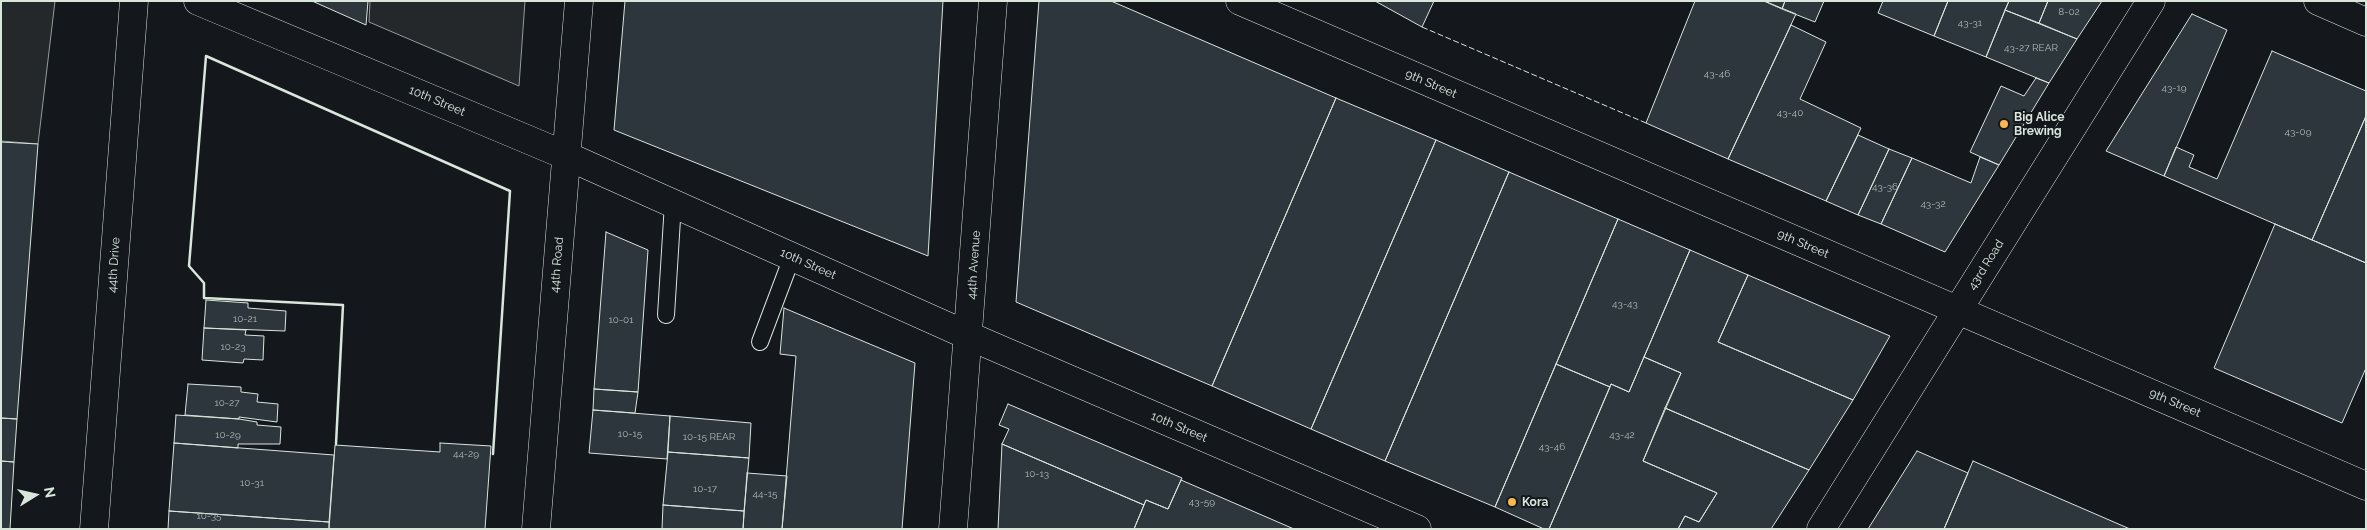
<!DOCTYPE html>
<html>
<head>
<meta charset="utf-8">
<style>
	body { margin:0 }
	#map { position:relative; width:2367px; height:530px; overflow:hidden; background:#14181c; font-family:Raleway,sans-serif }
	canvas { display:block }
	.frame { position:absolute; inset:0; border:2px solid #d8e6dc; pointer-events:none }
	.north { position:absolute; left:10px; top:470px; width:50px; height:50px; -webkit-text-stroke:4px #14181c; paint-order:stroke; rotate:80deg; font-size:14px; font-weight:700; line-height:20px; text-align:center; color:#d8e6dc }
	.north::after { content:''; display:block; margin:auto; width:18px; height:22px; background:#d8e6dc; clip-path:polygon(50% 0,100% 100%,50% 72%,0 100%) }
</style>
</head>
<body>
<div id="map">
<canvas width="2367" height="530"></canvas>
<div class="frame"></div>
<div class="north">N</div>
</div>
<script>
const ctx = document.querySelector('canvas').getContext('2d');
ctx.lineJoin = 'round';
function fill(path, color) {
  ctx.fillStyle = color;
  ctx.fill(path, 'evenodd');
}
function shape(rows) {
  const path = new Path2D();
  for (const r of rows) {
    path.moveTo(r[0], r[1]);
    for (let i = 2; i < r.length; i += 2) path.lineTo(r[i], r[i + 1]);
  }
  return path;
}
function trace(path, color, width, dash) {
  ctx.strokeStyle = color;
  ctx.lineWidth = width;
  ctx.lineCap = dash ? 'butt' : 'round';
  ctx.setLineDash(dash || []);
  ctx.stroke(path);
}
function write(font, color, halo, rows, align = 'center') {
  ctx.font = font + ' Raleway,sans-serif';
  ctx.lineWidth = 4;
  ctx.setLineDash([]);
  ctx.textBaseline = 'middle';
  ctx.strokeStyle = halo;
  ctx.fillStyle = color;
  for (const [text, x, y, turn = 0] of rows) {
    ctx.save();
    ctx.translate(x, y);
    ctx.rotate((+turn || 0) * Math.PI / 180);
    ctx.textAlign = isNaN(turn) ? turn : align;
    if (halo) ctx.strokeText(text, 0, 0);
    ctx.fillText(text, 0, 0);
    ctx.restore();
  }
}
const parking = shape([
	[1,1,55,1,38,144,1,141,1,1],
	[370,1,525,1,519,86,369,22,370,1]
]);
const building = shape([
	[312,1,368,1,366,25,312,1],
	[625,1,943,1,928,256,614,130,625,1],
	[1039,1,1111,1,1336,98,1212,386,1016,302,1039,1],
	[1375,1,1434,1,1422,27,1375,1],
	[1695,1,1764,1,1796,14,1728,159,1646,123,1695,1],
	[1764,1,1785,1,1782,9,1764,1],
	[1785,1,1824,1,1815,22,1782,9,1785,1],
	[1883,1,1948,1,1934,36,1878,13,1883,1],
	[1948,1,2009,1,1986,57,1934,36,1948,1],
	[2009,1,2048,1,2039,23,2005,10,2009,1],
	[2048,1,2102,1,2077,39,2039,23,2048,1],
	[2005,10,2077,39,2049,83,1986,57,2005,10],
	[2192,14,2227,30,2164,176,2106,151,2192,14],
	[1791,25,1826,42,1800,99,1861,128,1826,201,1728,159,1791,25],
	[2272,51,2366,91,2366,116,2312,240,2164,176,2176,147,2194,155,2189,167,2217,179,2272,51],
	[2036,78,2049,83,1999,165,1970,152,2001,86,2024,96,2036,78],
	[1336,98,1436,140,1311,429,1212,386,1336,98],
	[2366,116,2366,263,2312,240,2366,116],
	[1858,135,1889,149,1858,215,1826,201,1858,135],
	[1436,140,1509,172,1385,461,1311,429,1436,140],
	[1,142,38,144,17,419,1,418,1,142],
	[1889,149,1912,158,1881,224,1858,215,1889,149],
	[1980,157,1999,165,1945,252,1881,224,1912,158,1971,183,1980,157],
	[1509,172,1618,219,1495,507,1385,461,1509,172],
	[1618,219,1690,250,1629,392,1611,384,1610,387,1556,364,1618,219],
	[2275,224,2366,263,2366,368,2342,423,2214,368,2275,224],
	[606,232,648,250,638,392,594,389,606,232],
	[1690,250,1748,275,1718,342,1853,400,1809,470,1665,408,1681,373,1644,357,1690,250],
	[1748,275,1890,336,1853,400,1718,342,1748,275],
	[206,300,248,303,248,308,286,311,285,331,204,328,206,300],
	[784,308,915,363,902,529,782,529,796,356,780,354,784,308],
	[204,328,246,330,245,335,264,336,263,360,244,359,243,363,202,360,204,328],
	[1644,357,1681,373,1643,461,1717,493,1699,522,1685,516,1678,529,1549,529,1611,384,1629,392,1644,357],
	[1556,364,1610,387,1549,529,1544,529,1495,507,1556,364],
	[188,384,241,387,241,392,258,394,257,402,278,404,277,422,239,417,239,419,185,415,188,384],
	[594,389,638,392,635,413,593,410,594,389],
	[1008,404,1182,478,1168,509,1146,500,1144,505,1002,444,1009,429,999,425,1008,404],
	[1665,408,1809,470,1771,529,1678,529,1685,516,1699,522,1717,493,1643,461,1665,408],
	[593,410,670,416,667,459,589,453,593,410],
	[176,415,239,419,257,422,257,425,281,427,280,444,238,444,238,448,174,443,176,415],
	[670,416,751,423,749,458,668,452,670,416],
	[1,418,17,419,14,462,1,461,1,418],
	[174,443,334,455,329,522,169,511,174,443],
	[440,443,491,446,485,529,329,529,335,445,440,452,440,443],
	[1002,444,1144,505,1134,529,998,529,1002,444],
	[1917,451,1968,473,1944,529,1868,529,1917,451],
	[668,452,749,458,744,511,663,505,668,452],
	[1,461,14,462,10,529,1,529,1,461],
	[1973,461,2130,529,1944,529,1973,461],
	[747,473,787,476,782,529,743,529,747,473],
	[1181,480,1294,529,1134,529,1146,500,1168,509,1181,480],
	[663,505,744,511,743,529,662,529,663,505],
	[169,511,329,522,329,529,168,529,169,511]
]);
const service = shape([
	[666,315,673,203],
	[760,342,792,257]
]);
const minor = shape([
	[198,1,567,156,969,336,1417,529],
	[1240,1,2366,486],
	[536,529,579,1],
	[953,529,993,1],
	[1821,529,2151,1]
]);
const tertiary = shape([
	[94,529,134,1]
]);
const secondary = shape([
	[2318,1,2366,22]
]);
const fence = shape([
	[1422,27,1646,123]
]);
const wall = shape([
	[336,444,343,305,204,298,204,283,189,266,206,56,510,191,493,454]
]);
const markers = [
	[2004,124,5,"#ffb74d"],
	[1512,502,5,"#ffb74d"]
];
const numberNames = [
	["8-02",2069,12],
	["43-31",1970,23],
	["43-27 REAR",2031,48],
	["43-46",1717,74],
	["43-19",2174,88],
	["43-40",1790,113],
	["43-09",2298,132],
	["43-36",1885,187],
	["43-32",1933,204],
	["43-43",1625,304],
	["10-21",245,319],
	["10-01",621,320],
	["10-23",233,347],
	["10-27",227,403],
	["10-15",630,434],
	["10-29",228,435],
	["43-42",1622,435],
	["10-15 REAR",709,437],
	["43-46",1552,447],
	["44-29",466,454],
	["10-13",1037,474],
	["10-31",252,483],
	["10-17",705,489],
	["44-15",765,494],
	["43-59",1202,502],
	["10-35",209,516]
];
const streetNames = [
	["9th Street",1431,84,23],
	["10th Street",437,101,23],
	["9th Street",1803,244,23],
	["10th Street",808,264,24],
	["44th Drive",114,265,-86],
	["44th Road",557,265,-85],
	["44th Avenue",974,265,-86],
	["43rd Road",1986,265,-58],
	["9th Street",2175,403,23],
	["10th Street",1179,427,23]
];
const poiNames = [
	["Big Alice",2014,117],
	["Brewing",2014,131],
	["Kora",1522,502]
];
fill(parking, '#24282b');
trace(parking, '#939e99', 1);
fill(building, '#2c363c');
trace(building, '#d8e6dc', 1);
trace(service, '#d8e6dc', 18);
trace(minor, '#d8e6dc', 29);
trace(tertiary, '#d8e6dc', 29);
trace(secondary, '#d8e6dc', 29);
trace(service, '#14181c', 16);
trace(minor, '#14181c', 28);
trace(tertiary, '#14181c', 28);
trace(secondary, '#14181c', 28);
trace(fence, '#d8e6dc', 1, [6, 2.5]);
trace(wall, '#d8e6dc', 2.5);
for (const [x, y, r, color] of markers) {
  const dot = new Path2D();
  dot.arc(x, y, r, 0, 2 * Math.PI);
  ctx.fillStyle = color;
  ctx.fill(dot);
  trace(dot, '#14181c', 2);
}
write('10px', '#adbab4', null, numberNames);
write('12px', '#d8e6dc', '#14181c', streetNames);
write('bold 12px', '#d8e6dc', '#14181c', poiNames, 'left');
</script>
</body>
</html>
